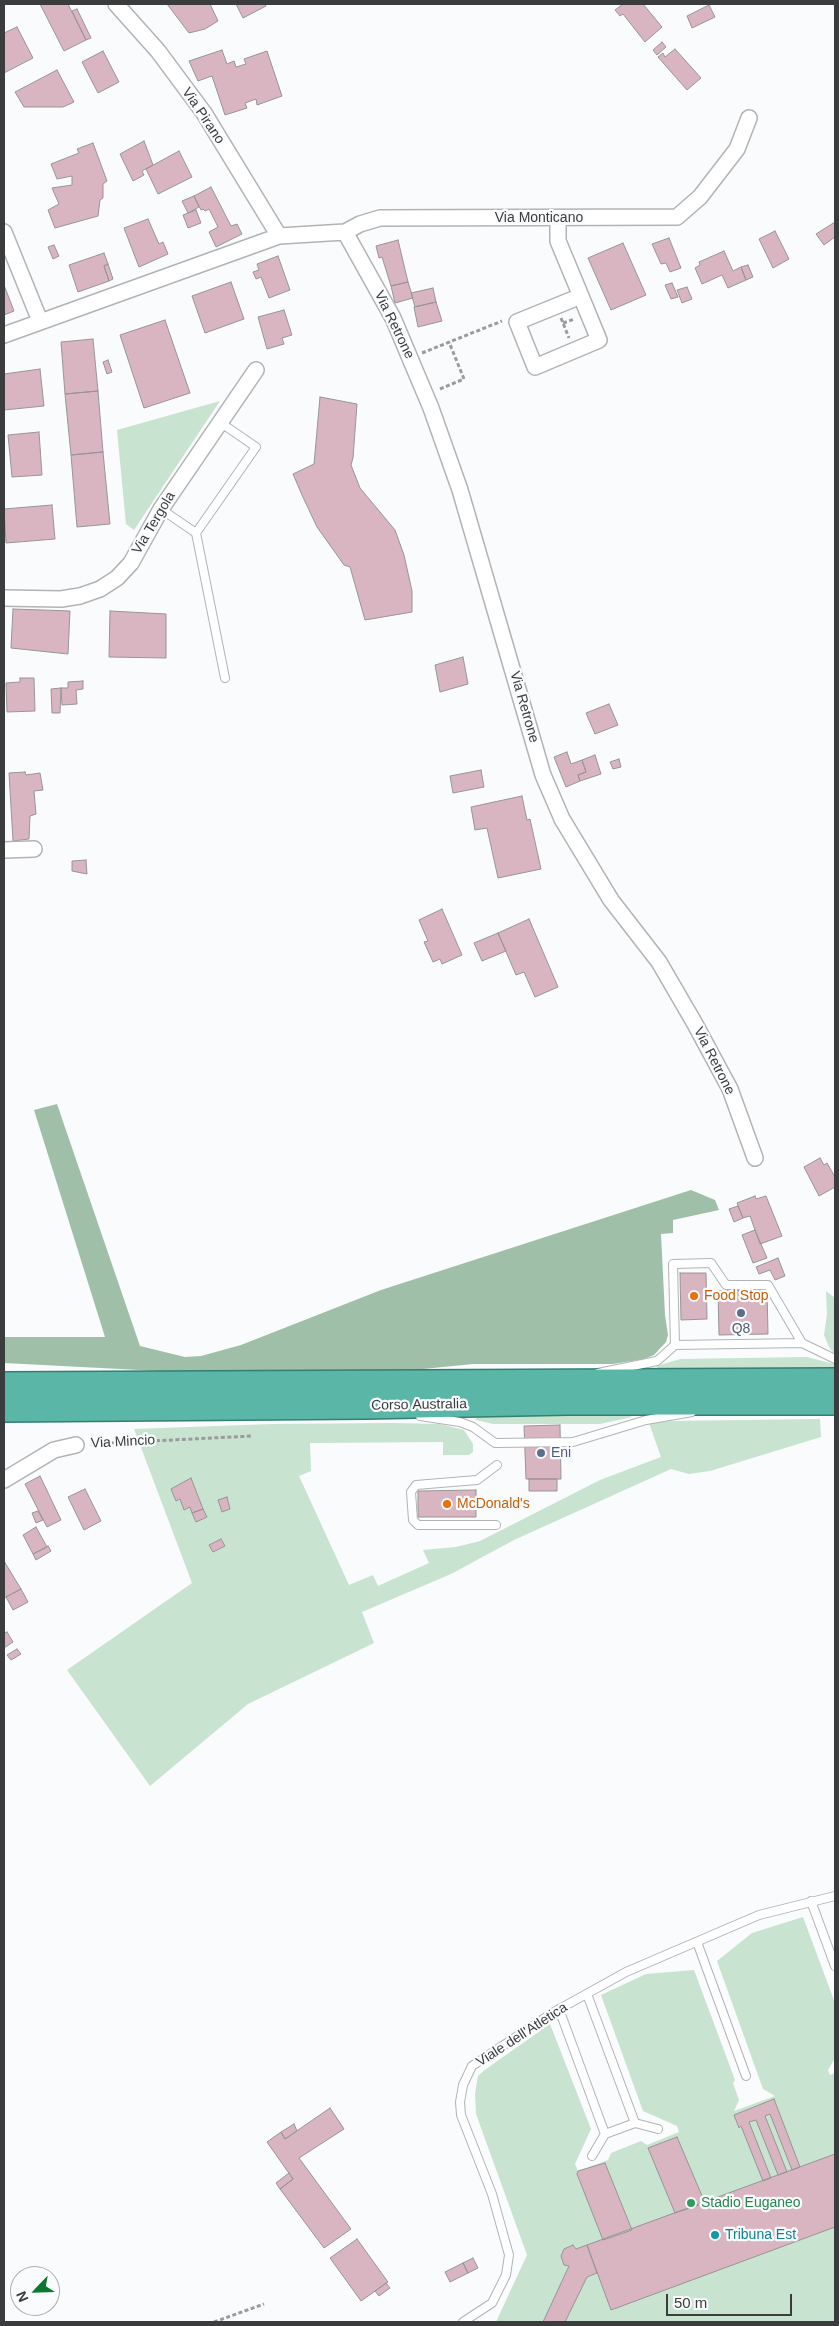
<!DOCTYPE html>
<html>
<head>
<meta charset="utf-8">
<style>
	body { margin:0 }
	#map { position:relative; width:839px; height:2326px; overflow:hidden; background:#f9fbfd; font-family:Helvetica,sans-serif }
	canvas { display:block }
	.frame { position:absolute; inset:0; border:5px solid #3b3c3d; pointer-events:none }
	.north { position:absolute; left:10px; top:2266px; width:50px; height:50px; box-sizing:border-box; background:#f9fbfd; border:1px solid #adafb0; border-radius:50%; rotate:246deg; font-size:14px; font-weight:700; line-height:20px; text-align:center; color:#3b3c3d }
	.north::after { content:''; display:block; margin:auto; width:18px; height:22px; background:#08792e; clip-path:polygon(50% 0,100% 100%,50% 72%,0 100%) }
	.scale { position:absolute; left:666px; top:2294px; width:126px; height:22px; box-sizing:border-box; border:2px solid #3b3c3d; border-top:0; padding-left:6px; font-size:15px; line-height:18px; white-space:nowrap; color:#3b3c3d; -webkit-text-stroke:4px #f9fbfd; paint-order:stroke }
</style>
</head>
<body>
<div id="map">
<canvas width="839" height="2326"></canvas>
<div class="frame"></div>
<div class="north">N</div>
<div class="scale">50 m</div>
</div>
<script>
const ctx = document.querySelector('canvas').getContext('2d');
ctx.lineJoin = 'round';
function fill(path, color) {
  ctx.fillStyle = color;
  ctx.fill(path, 'evenodd');
}
function shape(rows) {
  const path = new Path2D();
  for (const r of rows) {
    path.moveTo(r[0], r[1]);
    for (let i = 2; i < r.length; i += 2) path.lineTo(r[i], r[i + 1]);
  }
  return path;
}
function trace(path, color, width, dash) {
  ctx.strokeStyle = color;
  ctx.lineWidth = width;
  ctx.lineCap = dash ? 'butt' : 'round';
  ctx.setLineDash(dash || []);
  ctx.stroke(path);
}
function write(font, color, halo, rows, align = 'center') {
  ctx.font = font + ' Helvetica,sans-serif';
  ctx.lineWidth = 4.5;
  ctx.setLineDash([]);
  ctx.textBaseline = 'middle';
  ctx.strokeStyle = halo;
  ctx.fillStyle = color;
  for (const [text, x, y, turn = 0] of rows) {
    ctx.save();
    ctx.translate(x, y);
    ctx.rotate((+turn || 0) * Math.PI / 180);
    ctx.textAlign = isNaN(turn) ? turn : align;
    if (halo) ctx.strokeText(text, 0, 0);
    ctx.fillText(text, 0, 0);
    ctx.restore();
  }
}
const green = shape([
	[220,401,134,530,126,524,117,430],
	[826,1291,835,1298,835,1354,830,1349,824,1335,827,1314],
	[807,1357,834,1364,834,1368,657,1368,657,1366,680,1359],
	[623,1413,632,1417,600,1424,493,1424,476,1420,476,1415],
	[820,1419,821,1437,710,1471,689,1474,671,1469,514,1540,451,1574,362,1612,374,1643,248,1704,150,1786,67,1670,192,1583,134,1429,273,1424,393,1423,440,1424,464,1430,473,1444,473,1452,469,1455,443,1455,443,1442,310,1443,311,1471,299,1476,349,1585,373,1575,378,1586,429,1563,423,1550,456,1547,480,1541,600,1480,661,1457,649,1423,670,1421],
	[803,1917,835,2003,835,2058,828,2070,830,2075,835,2073,835,2322,496,2322,527,2255,476,2114,475,2094,478,2076,486,2069,550,2024,591,2129,575,2164,578,2171,608,2160,611,2153,641,2141,647,2145,679,2132,677,2126,643,2111,601,1995,646,1974,694,1970,735,2080,733,2083,739,2100,734,2111,775,2096,763,2089,717,1961,752,1933]
]);
const forest = shape([
	[57,1104,140,1346,185,1357,201,1356,241,1345,381,1290,691,1190,715,1200,719,1210,673,1220,673,1233,661,1234,665,1315,668,1335,666,1342,654,1355,644,1359,613,1364,473,1364,403,1371,217,1374,4,1363,4,1337,105,1337,34,1110]
]);
const building = shape([
	[40,4,68,4,86,40,64,51,40,4],
	[167,4,210,4,218,21,205,29,189,33,167,4],
	[236,4,265,4,266,6,243,18,236,4],
	[623,4,643,4,662,27,645,42,623,14,620,16,615,10,623,4],
	[709,5,715,17,692,28,687,16,709,5],
	[77,9,91,38,86,40,72,11,77,9],
	[17,27,33,58,4,73,4,33,17,27],
	[662,42,666,47,657,55,653,50,662,42],
	[675,49,701,78,687,90,658,57,663,53,665,57,675,49],
	[222,50,227,64,234,61,236,67,246,64,244,59,267,51,282,96,257,105,256,99,245,103,247,108,225,115,212,76,198,81,189,61,222,50],
	[103,51,119,82,98,93,82,62,103,51],
	[57,70,74,102,63,107,24,107,15,92,57,70],
	[144,141,153,165,142,171,144,175,133,181,120,154,144,141],
	[93,143,107,181,103,184,103,198,100,200,98,216,55,228,48,210,59,204,52,188,72,185,72,176,57,179,51,164,79,153,77,149,93,143],
	[179,151,192,177,158,194,146,169,179,151],
	[211,187,231,226,237,224,242,234,216,247,209,232,218,227,209,209,205,211,203,209,201,210,194,196,211,187],
	[194,196,199,207,188,213,182,201,194,196],
	[196,210,201,223,188,228,183,215,196,210],
	[148,219,159,244,163,242,168,254,139,267,124,228,148,219],
	[835,222,835,237,824,245,816,234,835,222],
	[775,231,789,259,773,268,759,239,775,231],
	[669,238,681,268,670,272,666,263,661,264,652,244,669,238],
	[398,240,408,282,391,286,382,257,379,258,376,246,398,240],
	[623,243,646,295,611,310,588,258,623,243],
	[54,245,59,256,53,259,48,247,54,245],
	[724,251,733,271,741,267,746,280,728,288,722,275,702,284,695,268,700,265,699,262,724,251],
	[104,253,108,264,104,266,109,281,78,292,69,265,104,253],
	[278,256,290,290,269,298,261,277,256,279,253,272,259,270,257,264,278,256],
	[108,264,113,279,109,281,104,266,108,264],
	[748,265,753,277,746,280,741,267,748,265],
	[231,282,244,319,205,333,192,296,231,282],
	[408,282,413,298,395,303,391,286,408,282],
	[672,283,678,297,671,299,665,285,672,283],
	[4,285,14,311,4,315,4,285],
	[687,287,692,299,682,303,677,290,687,287],
	[433,288,436,302,415,307,411,293,433,288],
	[436,302,442,321,418,327,414,307,436,302],
	[284,310,292,335,282,338,284,344,267,349,258,317,284,310],
	[165,320,190,393,144,408,120,335,165,320],
	[93,339,98,391,65,394,61,342,93,339],
	[108,360,112,372,107,374,103,362,108,360],
	[40,369,44,406,4,410,4,374,40,369],
	[98,391,103,452,71,455,65,394,98,391],
	[320,397,357,404,353,458,351,465,360,488,395,530,404,555,412,591,412,612,365,620,350,567,344,565,317,527,302,495,293,474,314,464,320,397],
	[39,432,42,475,12,477,8,435,39,432],
	[103,452,110,524,77,527,71,455,103,452],
	[52,505,55,539,6,543,4,509,52,505],
	[13,609,70,611,68,654,11,648,13,609],
	[110,611,166,614,166,658,109,657,110,611],
	[463,657,468,684,440,692,435,665,463,657],
	[20,678,34,678,35,711,7,712,6,683,20,682,20,678],
	[83,681,83,689,76,690,77,704,62,705,61,688,68,688,68,682,83,681],
	[61,688,60,713,52,713,51,689,61,688],
	[609,704,618,725,595,734,586,713,609,704],
	[567,752,571,764,582,760,586,772,578,775,580,781,566,787,554,757,567,752],
	[595,755,601,774,580,781,578,775,586,772,582,760,595,755],
	[619,759,621,767,613,769,610,762,619,759],
	[481,770,484,787,453,793,450,776,481,770],
	[25,772,26,775,40,773,43,790,34,791,36,814,30,816,29,839,13,841,9,773,25,772],
	[522,796,527,820,530,819,541,869,498,878,487,828,475,830,471,807,522,796],
	[86,860,87,874,72,871,72,861,86,860],
	[442,909,462,955,442,964,440,959,433,962,424,942,428,941,419,920,442,909],
	[529,919,558,987,535,997,524,972,516,975,498,933,529,919],
	[498,933,506,951,482,961,474,943,498,933],
	[820,1158,824,1165,827,1163,835,1177,835,1187,819,1196,804,1167,820,1158],
	[755,1196,756,1199,766,1196,782,1236,760,1244,750,1216,743,1218,737,1203,755,1196],
	[738,1206,743,1218,734,1222,729,1209,738,1206],
	[755,1230,767,1258,753,1263,742,1235,755,1230],
	[778,1258,785,1276,775,1280,770,1270,759,1274,756,1267,778,1258],
	[680,1273,706,1273,707,1319,681,1320,680,1273],
	[767,1290,768,1334,719,1335,718,1291,767,1290],
	[560,1425,561,1479,526,1479,524,1426,560,1425],
	[40,1476,61,1520,47,1527,25,1484,40,1476],
	[191,1478,203,1509,192,1513,190,1507,184,1510,180,1499,176,1501,171,1489,191,1478],
	[529,1479,557,1479,557,1491,529,1491,529,1479],
	[85,1489,101,1521,84,1530,68,1497,85,1489],
	[476,1490,476,1517,418,1517,418,1491,476,1490],
	[227,1497,230,1509,222,1512,218,1500,227,1497],
	[203,1509,207,1517,196,1522,192,1513,203,1509],
	[38,1511,43,1520,36,1523,32,1513,38,1511],
	[36,1527,47,1547,33,1554,23,1535,36,1527],
	[221,1539,225,1546,213,1552,209,1545,221,1539],
	[48,1546,51,1551,36,1560,33,1554,48,1546],
	[4,1561,21,1589,4,1598,4,1561],
	[21,1589,28,1602,13,1610,6,1597,21,1589],
	[7,1632,13,1642,4,1648,4,1633,7,1632],
	[17,1649,21,1654,11,1660,7,1655,17,1649],
	[774,2099,800,2167,792,2170,770,2114,765,2116,787,2172,778,2175,756,2120,749,2122,771,2178,763,2181,741,2126,739,2128,734,2115,774,2099],
	[330,2108,344,2129,299,2158,351,2229,324,2248,280,2189,293,2179,267,2142,281,2132,285,2139,330,2108],
	[294,2124,297,2131,285,2139,281,2132,294,2124],
	[677,2137,705,2203,675,2213,648,2148,677,2137],
	[835,2154,835,2227,611,2310,587,2245,835,2154],
	[605,2163,632,2230,603,2240,577,2174,578,2171,605,2163],
	[289,2173,293,2179,280,2189,276,2183,289,2173],
	[357,2239,388,2282,361,2301,330,2258,357,2239],
	[573,2245,576,2249,587,2245,597,2273,587,2277,565,2322,543,2322,569,2266,564,2265,561,2256,564,2249,573,2245],
	[473,2258,478,2268,468,2273,463,2263,473,2258],
	[463,2263,468,2273,450,2282,445,2272,463,2263],
	[386,2283,390,2288,379,2296,375,2291,386,2283]
]);
const path = shape([
	[561,318,569,338],
	[563,323,575,319],
	[422,353,502,321],
	[440,389,464,379,449,342],
	[91,1444,252,1436],
	[214,2322,264,2304]
]);
const service = shape([
	[161,509,196,533,256,447,221,423],
	[196,533,225,678],
	[675,1345,673,1264,711,1263,726,1285,768,1285,802,1343],
	[598,1373,657,1361,675,1345,802,1343,835,1359],
	[420,1416,460,1422,473,1427,495,1443,573,1442,646,1420,692,1412],
	[496,1525,418,1525,413,1520,411,1492,416,1485,477,1480,497,1465],
	[811,1901,835,1966],
	[697,1942,746,2076],
	[587,1994,635,2123,658,2129],
	[559,2009,605,2134,592,2156],
	[605,2134,635,2123],
	[463,2322,492,2303,506,2275,509,2255,492,2194,461,2115,460,2102,463,2085,472,2066,554,2012,626,1972,759,1915,835,1896]
]);
const minor = shape([
	[116,4,158,51,204,113,279,236],
	[558,218,558,241,578,289,599,340,535,367,517,322,581,296],
	[4,232,40,321],
	[345,232,393,318,431,408,460,490,543,775,562,819,611,900,659,962,695,1024,730,1089,755,1158],
	[4,335,279,236,345,232,360,224,380,218,677,217,700,197,737,149,749,118],
	[4,598,61,599,80,596,100,589,117,578,131,563,161,509,256,370],
	[4,850,34,849],
	[4,1480,54,1450,76,1445]
]);
const trunk = shape([
	[4,1385,835,1381],
	[4,1409,366,1406,568,1402,835,1402]
]);
const markers = [
	[694,1296,5,"#e8710a"],
	[741,1313,5,"#5c6f8a"],
	[541,1453,5,"#5c6f8a"],
	[447,1504,5,"#e8710a"],
	[691,2203,5,"#2e9e5b"],
	[715,2235,5,"#0f9aa8"]
];
const streetNames = [
	["Via Pirano",203,116,56],
	["Via Monticano",539,218],
	["Via Retrone",394,325,64],
	["Via Tergola",154,523,-59],
	["Via Retrone",524,707,74],
	["Via Retrone",714,1061,63],
	["Corso Australia",419,1405,-1],
	["Via Mincio",123,1442,-3],
	["Viale dell'Atletica",522,2035,-33]
];
const foodNames = [
	["Food Stop",704,1296],
	["McDonald's",457,1504]
];
const serviceNames = [
	["Q8",741,1329],
	["Eni",551,1453,"left"]
];
const leisureNames = [
	["Stadio Euganeo",701,2203]
];
const cultureNames = [
	["Tribuna Est",725,2235]
];
fill(green, '#c8e3cf');
fill(forest, '#a0bfa8');
fill(building, '#d9b4c1');
trace(building, '#989596', 1);
trace(service, '#b1b3b5', 10);
trace(minor, '#b1b3b5', 18);
trace(trunk, '#347f73', 28);
trace(path, '#999b9c', 3, [4, 2.5]);
trace(service, '#fff', 8);
trace(minor, '#fff', 15);
trace(trunk, '#5ab6a6', 25);
for (const [x, y, r, color] of markers) {
  const dot = new Path2D();
  dot.arc(x, y, r, 0, 2 * Math.PI);
  ctx.fillStyle = color;
  ctx.fill(dot);
  trace(dot, '#f9fbfd', 2);
}
write('14px', '#3b3c3d', '#f9fbfd', streetNames);
write('14px', '#c56008', '#f9fbfd', foodNames, 'left');
write('14px', '#4e5e75', '#f9fbfd', serviceNames);
write('14px', '#27864d', '#f9fbfd', leisureNames, 'left');
write('14px', '#0d838f', '#f9fbfd', cultureNames, 'left');
</script>
</body>
</html>
